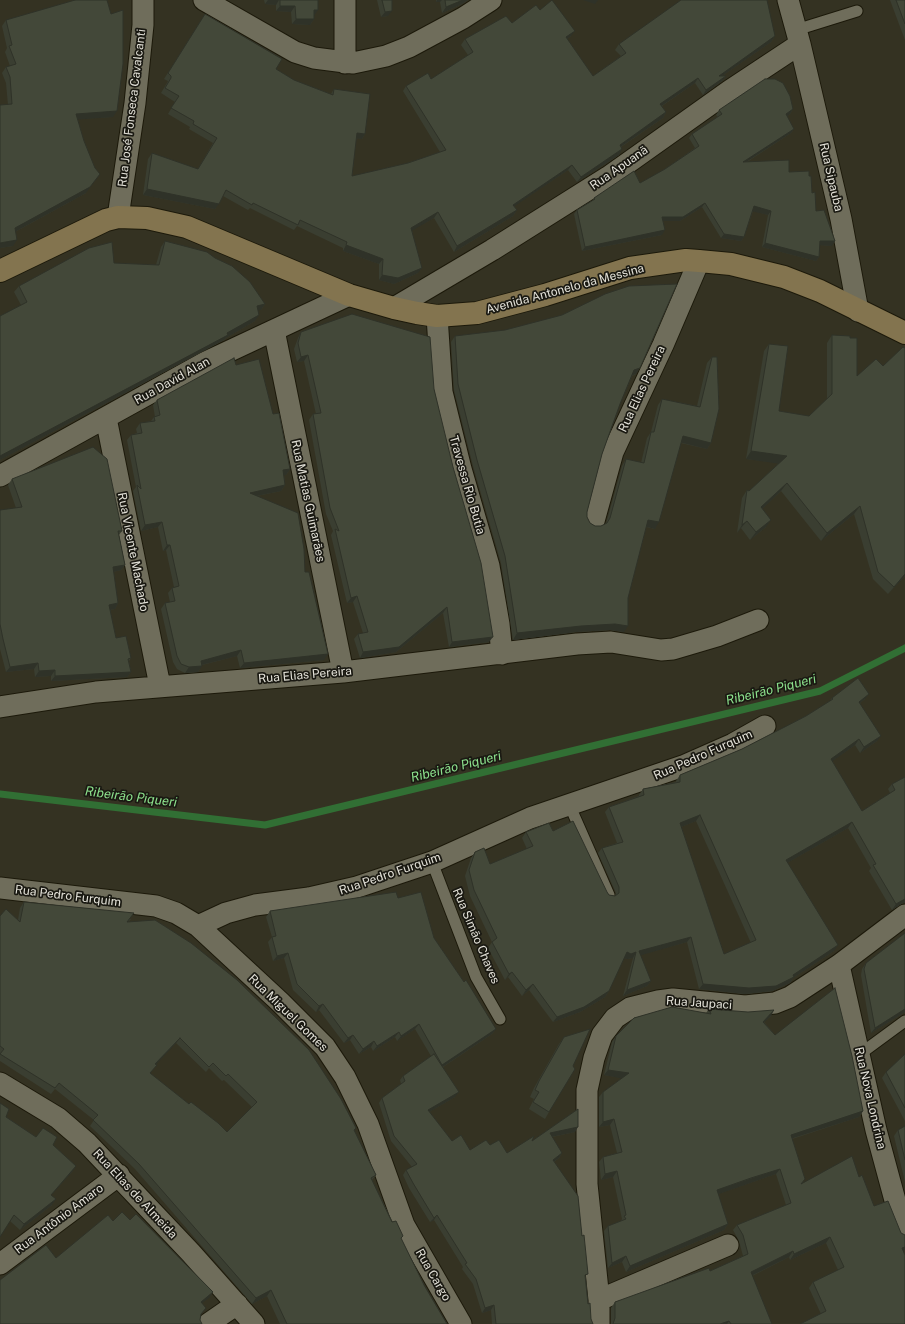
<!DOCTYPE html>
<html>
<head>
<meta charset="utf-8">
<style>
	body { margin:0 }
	canvas { display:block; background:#343222 }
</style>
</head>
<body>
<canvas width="905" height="1324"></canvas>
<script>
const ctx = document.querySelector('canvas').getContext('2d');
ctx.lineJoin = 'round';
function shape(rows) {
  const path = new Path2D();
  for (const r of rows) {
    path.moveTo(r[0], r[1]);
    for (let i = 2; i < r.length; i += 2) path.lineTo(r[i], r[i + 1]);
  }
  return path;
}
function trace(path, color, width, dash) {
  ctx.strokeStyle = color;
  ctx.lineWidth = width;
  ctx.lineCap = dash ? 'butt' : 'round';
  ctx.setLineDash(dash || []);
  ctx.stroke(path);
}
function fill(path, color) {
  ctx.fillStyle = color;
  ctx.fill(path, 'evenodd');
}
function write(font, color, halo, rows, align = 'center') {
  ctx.font = font + ' "Public Sans",sans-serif';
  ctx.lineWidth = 3.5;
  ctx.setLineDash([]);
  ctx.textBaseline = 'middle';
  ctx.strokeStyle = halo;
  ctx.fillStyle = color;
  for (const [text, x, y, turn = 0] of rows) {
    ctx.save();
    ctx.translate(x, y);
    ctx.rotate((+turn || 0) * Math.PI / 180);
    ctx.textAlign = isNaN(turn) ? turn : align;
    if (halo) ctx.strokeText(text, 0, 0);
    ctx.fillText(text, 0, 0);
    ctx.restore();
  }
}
const stream = shape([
	[0,794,265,825,820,691,905,648]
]);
const lane = shape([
	[796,30,857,11],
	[569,804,609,895],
	[432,862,476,977,500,1019],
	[860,1054,905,1021]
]);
const street = shape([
	[204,0,295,52,314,58,353,63,386,56,409,47,463,18,491,0],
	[800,44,841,219,858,311],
	[345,63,345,0],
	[118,217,135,103,143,25,143,0],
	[394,308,492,250,608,177,729,91,800,44,788,0],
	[437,316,442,392,461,469,489,566,499,624,502,654],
	[274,330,343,672],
	[106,418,160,686],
	[0,476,206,362,349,295],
	[594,521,613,452,663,345,699,261],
	[0,707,96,692,343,672,577,644,611,642,661,650,673,649,717,636,758,620],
	[0,888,156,906,176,913,198,926,280,1002,325,1047,345,1077,368,1124,404,1225,461,1324],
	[198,926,226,913,255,905,309,898,357,887,432,862,530,818,683,766,733,744,765,726],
	[839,965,876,1130,896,1204,905,1230],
	[0,1083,58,1118,87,1143,191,1253,254,1324],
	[0,1264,119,1175],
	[599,1300,728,1245],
	[208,1324,237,1304],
	[599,1324,599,1300,587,1184,587,1090,594,1058,602,1035,615,1018,630,1008,658,1001,673,999,745,1006,775,1003,790,997,839,965,905,915]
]);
const secondary = shape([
	[0,271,106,220,118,217,147,218,187,227,349,295,394,308,417,313,437,316,477,313,545,295,630,268,686,260,699,261,731,264,784,277,820,291,905,333]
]);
const wall = shape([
	[264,0,318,0,314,15,314,19,310,25,292,24,291,12,276,11,276,5,265,4],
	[377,0,392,0,388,16,381,17],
	[436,0,468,0,462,4,442,13,440,2,436,2],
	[890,0,905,0,905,40],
	[540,10,571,36,567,39,593,76,621,56,615,50,619,44,775,36,771,42,722,76,726,76,722,81,703,95,695,83,662,106,666,112,663,118,621,147,619,155,577,182,568,170,514,206,517,210,513,216,454,252,434,218,412,230,418,273,394,284,379,280,379,264,343,251,343,248,297,226,294,230,250,208,248,210,223,196,215,209,143,195,148,159,152,153,198,169,213,143,189,129,190,127,168,114,175,102,161,93,167,83,168,81,164,79,205,14,276,69,294,80,331,94,334,89,365,134,362,139,356,138,352,176,408,163,440,152,403,91,406,86,431,79,468,55,461,45,465,39,512,23],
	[6,20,113,117,78,119,86,193,15,232,13,246,0,248,0,105,8,105,6,83,2,73,6,67,10,66,5,52,7,48,2,26],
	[793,109,790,114,787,116,794,129,791,133,747,162,789,172,809,176,812,193,816,211,832,246,820,245,819,257,816,261,762,247,768,215,753,211,744,237,741,241,721,238,702,207,680,221,663,221,662,235,582,251,574,214,577,210,592,201,594,198,640,183,665,169,695,148,689,138,692,134,718,117,716,115,719,110],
	[165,241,265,304,261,310,258,310,255,321,226,338,224,340,0,460,0,316,21,305,14,292,19,286,114,263,156,265,161,247],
	[301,332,434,389,489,642,449,647,443,613,396,652,360,658,354,639,358,634,363,633,353,602,347,603,331,535,333,531,326,514,309,420,313,414,316,414,304,361,297,362,294,349,298,338],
	[832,335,857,376,905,576,888,594,873,579,854,514,821,541,781,491,762,509,766,527,750,540,741,528,737,533,742,498,747,490,749,491,779,463,746,459,764,351,769,344,779,411,809,416,827,399,827,343],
	[455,336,636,374,632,376,620,404,602,454,587,512,587,517,590,523,595,526,601,526,606,524,622,466,626,459,641,463,647,438,651,432,658,405,662,399,697,406,707,363,712,357,711,443,707,449,681,443,655,529,646,527,628,598,624,632,610,630,576,632,513,640,501,563,473,466,454,390,451,342],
	[236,365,273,414,290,469,286,475,284,475,285,485,281,491,257,496,305,572,324,660,240,668,237,656,202,665,198,672,185,673,177,669,173,662,161,609,165,603,170,602,168,593,172,588,174,587,166,550,163,551,158,527,141,531,133,491,136,487,127,440,131,435,137,433,136,429,140,423,151,421,154,417,155,417,153,405,157,400],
	[12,479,122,531,119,535,125,565,121,570,113,572,118,603,115,609,110,610,116,638,131,658,129,661,131,672,127,677,51,681,51,676,35,677,34,669,6,672,0,649,0,510,16,508,8,485],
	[832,698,865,699,860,703,877,741,860,753,855,745,832,761,862,811,890,793,888,789,892,784,905,777,905,903,903,903,892,910,869,871,871,868,848,828,787,863,834,951,793,978,790,983,772,991,745,994,699,989,687,942,640,955,651,981,647,986,623,996,633,958,627,959,624,958,609,991,605,997,580,1012,553,1022,529,990,522,996,508,977,505,980,488,948,492,942,470,896,465,876,471,858,475,852,490,864,527,849,522,838,526,832,553,831,609,895,615,896,616,893,598,853,602,848,617,843,605,812,609,807,639,796,639,795,643,789,676,782,676,781,680,775,742,749,806,716,829,702],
	[696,821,751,943,724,954,681,827],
	[398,898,434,938,464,982,496,1029,492,1034,443,1067,455,1097,429,1112,452,1141,470,1150,490,1145,507,1153,532,1141,578,1109,575,1132,552,1137,562,1153,559,1158,554,1162,586,1278,588,1304,591,1319,593,1324,492,1324,491,1310,482,1313,473,1284,462,1269,463,1267,434,1220,430,1222,409,1188,403,1175,406,1170,412,1167,391,1141,379,1103,382,1098,401,1084,400,1080,403,1076,431,1056,415,1029,397,1041,395,1037,373,1051,371,1047,359,1054,350,1040,344,1043,319,1010,316,1012,293,990,284,958,273,961,268,942,272,937,266,917,270,911],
	[24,902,131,919,128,922,356,1128,354,1130,376,1175,372,1180,424,1285,447,1324,280,1324,267,1296,252,1304,135,1169,90,1126,94,1120,55,1089,51,1094,0,1061,0,916,18,920,20,908],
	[176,1043,206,1072,209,1068,222,1081,224,1080,252,1107,227,1132,189,1104,150,1074,156,1064],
	[905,933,905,1012,871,1033,861,975,862,969,866,963],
	[709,1009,771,1016,764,1022,775,1035,863,1111,859,1117,792,1139,803,1183,859,1177,874,1206,901,1233,905,1250,903,1251,905,1324,821,1314,809,1288,813,1282,838,1270,826,1243,790,1260,789,1257,752,1276,772,1324,611,1324,611,1308,615,1302,710,1271,743,1256,739,1241,733,1230,737,1225,786,1205,776,1174,718,1194,728,1224,724,1230,626,1272,622,1262,608,1268,604,1231,608,1226,621,1221,622,1219,613,1177,601,1180,599,1162,603,1157,617,1153,610,1125,599,1127,599,1097,603,1092,622,1078,604,1075,612,1042,616,1036,706,1013],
	[564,1037,549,1112,545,1119,529,1109,534,1099,530,1097,534,1088,559,1044],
	[905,1054,905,1121,882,1078,886,1072],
	[6,1117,36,1137,53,1145,76,1166,72,1172,51,1195,52,1205,20,1230,10,1221],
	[905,1126,905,1182,894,1136,898,1130]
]);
const shadedWall = shape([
	[268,0,279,0,276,5,265,4],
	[437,0,442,0,440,2,436,2],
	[463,0,468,0,462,4,442,13,446,7],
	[583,0,598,0,595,4],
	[280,6,295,6,291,12,276,11],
	[314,10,318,10,314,16],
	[392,11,388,16,381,17,385,12],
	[296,19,314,19,310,25,292,24],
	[575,31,571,36,562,43,566,37],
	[775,36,771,42,715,81,719,76],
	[726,76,722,81,703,95,706,90],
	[698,78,695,83,657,109,660,104],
	[793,109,790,114,783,119,786,114],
	[117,111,113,117,72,120,76,114],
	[666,112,663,118,616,150,620,145],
	[794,129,791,133,740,166,743,162],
	[357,133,365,134,362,139,353,138],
	[622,149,619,155,577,182,581,177],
	[572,165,568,170,509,210,513,205],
	[100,174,86,193,11,234,15,228],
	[147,189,219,204,215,209,143,195],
	[705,203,702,207,680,221,659,221,662,217],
	[754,206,771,211,768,215,751,211],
	[517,210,513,216,454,252,457,246],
	[438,212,434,218,408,233,411,228],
	[665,230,662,235,582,251,585,247],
	[724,234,744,237,741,241,721,238],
	[17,240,13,246,0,248,0,243],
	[820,241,835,241,832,246,817,245],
	[765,243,819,257,816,261,762,247],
	[346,245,383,259,379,264,343,251],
	[422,268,418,273,394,284,379,280,382,275],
	[265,304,261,310,253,311,257,306],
	[259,315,255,321,226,338,224,340,0,460,0,456],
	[308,355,304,361,297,362,301,357],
	[640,368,636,374,630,376,634,370],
	[683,436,711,443,707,449,679,442],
	[751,451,787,456,781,464,746,459],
	[290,469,286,475,279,476,283,470],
	[787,483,781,491,756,515,761,507],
	[285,485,281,491,246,498,250,493],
	[860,506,854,514,821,541,827,533],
	[648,520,659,522,655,529,644,526],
	[771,520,766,527,750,540,756,532],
	[747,521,741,528,737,533,742,525],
	[162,522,158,527,141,531,145,525],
	[167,545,170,545,166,550,163,551],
	[125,565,121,570,109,573,113,567],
	[905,574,905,576,888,594,894,587],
	[357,596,353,602,347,603,351,598],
	[118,603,115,609,105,611,109,605],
	[447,607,443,613,396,652,360,658,363,652],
	[615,624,628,626,624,632,610,630,576,632,513,640,517,633,581,626],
	[493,637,489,642,449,647,452,642],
	[241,650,237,656,197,666,201,661],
	[328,654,324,660,240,668,244,663],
	[38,663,34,669,6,672,10,667],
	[202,666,198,672,185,673,189,667],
	[55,670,51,676,35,677,39,671],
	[131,672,127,677,51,681,55,676],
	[869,694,865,699,855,707,859,702],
	[881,736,877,741,860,753,864,747],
	[859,739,855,745,827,765,831,759],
	[700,815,696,821,676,829,680,823],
	[852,822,848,828,782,866,786,860],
	[905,899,905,903,903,903,892,910,896,904],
	[691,937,687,942,635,957,639,951],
	[838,945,834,951,793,978,790,983,772,991,745,994,699,989,703,984,793,975],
	[627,952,636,952,633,958,627,959,623,958],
	[288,953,284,958,273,961,277,956],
	[512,972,508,977,505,980,509,974],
	[651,981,647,986,623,996,627,990],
	[533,984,529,990,522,996,526,990],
	[609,991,605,997,580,1012,553,1022,557,1017],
	[323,1004,319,1010,316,1012,319,1006],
	[905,1009,905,1012,871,1033,875,1028],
	[774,1010,771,1016,759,1027,763,1022],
	[419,1024,415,1029,397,1041,401,1036],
	[496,1029,492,1034,438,1070,442,1065],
	[399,1032,395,1037,373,1051,377,1046],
	[353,1035,350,1040,344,1043,348,1038],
	[180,1038,176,1043,152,1069,155,1064],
	[374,1041,371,1047,359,1054,363,1049],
	[608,1070,629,1073,625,1079,604,1075],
	[459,1092,455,1097,424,1115,428,1110],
	[863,1111,859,1117,787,1140,791,1135],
	[614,1119,610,1125,599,1127,603,1122],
	[578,1127,575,1132,546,1138,550,1133],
	[562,1153,559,1158,549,1165,553,1160],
	[76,1166,72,1172,46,1201,51,1195],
	[780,1169,776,1174,713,1196,717,1190],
	[617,1171,613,1177,601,1180,605,1174],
	[56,1199,52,1205,20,1230,24,1224],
	[437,1215,434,1220,430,1222],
	[728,1224,724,1230,626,1272,630,1266],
	[830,1237,826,1243,790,1260,794,1254],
	[905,1247,905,1250,898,1254,902,1248],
	[793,1251,789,1257,747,1278,751,1272],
	[626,1256,622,1262,608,1268,612,1263],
	[271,1290,267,1296,252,1304,256,1298],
	[213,1292,209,1298,197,1307,201,1302],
	[494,1305,491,1310,482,1313,485,1308],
	[729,1321,727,1324,720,1324]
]);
const building = shape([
	[75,0,107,0,111,14,123,10,123,64,117,111,76,114,84,141,95,168,100,174,90,187,15,228,17,240,0,243,0,105,12,104,10,77,6,67,16,64,9,46,12,45,6,20,75,0],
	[280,0,318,0,318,10,314,10,314,19,296,19,295,6,280,6,280,0],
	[382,0,392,0,392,11,385,12,382,0],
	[445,0,463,0,446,7,445,0],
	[552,0,575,31,566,37,593,76,626,53,619,44,681,0,767,0,775,36,719,76,726,76,706,90,698,78,660,104,666,112,620,145,622,149,581,177,572,165,513,205,517,210,457,246,438,212,411,228,422,268,398,278,382,275,383,259,346,245,347,242,300,220,298,225,253,203,252,205,226,190,219,204,147,189,152,153,198,169,217,138,193,124,194,121,171,108,179,96,165,88,171,78,171,76,168,73,205,14,282,59,276,69,294,80,333,95,334,89,370,94,365,134,357,133,352,176,408,163,446,150,406,86,428,73,431,79,473,52,465,39,506,16,512,23,536,5,540,10,552,0],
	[896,0,905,0,905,24,896,0],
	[765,79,775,79,783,83,790,96,793,109,786,114,794,129,743,162,789,160,789,172,809,171,809,176,811,176,812,193,815,192,816,211,824,210,835,241,820,241,819,257,765,243,771,211,754,206,744,237,724,234,705,203,683,217,662,217,665,230,585,247,577,210,595,199,594,198,634,171,640,183,665,169,699,146,692,134,722,114,719,110,765,79],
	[165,241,207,252,215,258,232,266,250,282,265,304,257,306,259,315,227,333,228,335,0,456,0,316,27,302,19,286,89,248,112,242,114,263,159,265,165,241],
	[677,284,640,368,634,370,620,404,602,454,587,512,587,517,590,523,595,526,601,526,607,523,610,518,626,459,644,463,651,432,654,432,662,399,700,407,712,357,717,357,719,409,711,443,683,436,659,522,648,520,628,598,628,626,615,624,581,626,517,633,505,556,477,460,458,384,455,336,505,330,562,315,605,294,629,286,677,284],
	[352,314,430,337,434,389,453,467,481,563,493,637,452,642,447,607,399,647,363,652,358,634,368,632,357,596,351,598,335,529,339,531,330,508,313,414,321,413,308,355,301,357,298,343,301,332,352,314],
	[832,335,850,336,850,338,857,338,857,376,876,359,883,366,903,347,905,348,905,574,894,587,878,572,860,506,827,533,787,483,761,507,771,520,756,532,747,521,742,525,747,490,749,491,787,456,751,451,769,344,788,346,779,411,809,416,832,394,832,335],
	[234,358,236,365,259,359,273,414,279,413,290,469,283,470,285,485,250,493,298,513,304,549,305,572,309,572,328,654,244,663,241,650,201,661,202,666,189,667,181,664,177,656,165,603,175,601,172,588,179,586,170,545,167,545,162,522,145,525,137,485,141,489,131,435,142,433,140,423,155,421,154,417,160,415,157,400,234,358],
	[93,447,107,459,122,531,118,531,125,565,113,567,118,603,109,605,116,638,126,636,131,658,128,659,131,672,55,676,55,670,39,671,38,663,10,667,3,639,0,624,0,510,22,507,12,479,93,447],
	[858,678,869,694,859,702,881,736,864,747,859,739,831,759,862,811,895,790,892,784,905,777,905,899,896,904,873,865,876,864,852,822,786,860,838,945,793,975,794,977,776,986,749,988,703,984,691,937,639,951,651,981,627,990,636,952,631,954,627,952,609,991,584,1007,557,1017,533,984,526,990,512,972,509,974,492,942,497,938,474,890,469,870,475,852,484,848,490,864,533,846,526,832,549,823,553,831,573,821,607,892,609,895,615,896,619,893,619,887,602,848,623,842,609,807,644,795,643,789,680,782,680,775,742,749,806,716,833,699,832,698,858,678],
	[700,815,756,940,724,954,680,823,700,815],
	[396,892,398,898,421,892,434,938,464,982,466,980,496,1029,442,1065,419,1024,401,1036,399,1032,377,1046,374,1041,363,1049,353,1035,348,1038,323,1004,319,1006,297,984,288,953,277,956,272,937,276,936,270,911,396,892],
	[24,902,134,913,127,922,155,920,191,943,237,980,309,1050,341,1099,356,1128,354,1130,376,1175,371,1178,392,1222,396,1221,403,1236,401,1238,424,1285,447,1324,287,1324,271,1290,256,1298,139,1164,93,1120,98,1115,59,1083,55,1088,0,1054,4,1049,0,1046,0,916,6,909,20,922,24,902],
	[180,1038,209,1067,213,1063,226,1076,228,1074,257,1102,227,1132,218,1123,191,1102,189,1104,150,1073,157,1065,155,1064,180,1038],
	[905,933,905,1009,875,1028,864,969,866,963,905,933],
	[835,988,852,1056,863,1111,791,1135,805,1179,801,1184,852,1156,859,1177,862,1175,874,1206,888,1201,901,1233,905,1235,905,1247,902,1248,905,1255,905,1324,800,1324,826,1311,813,1282,844,1267,830,1237,794,1254,793,1251,751,1272,772,1324,731,1324,729,1321,720,1324,613,1324,615,1318,615,1302,709,1268,710,1271,748,1254,743,1235,737,1225,791,1203,780,1169,751,1178,717,1190,728,1224,630,1266,626,1256,612,1263,608,1226,626,1219,624,1216,626,1215,617,1171,605,1174,603,1157,622,1152,614,1119,603,1122,603,1092,629,1073,608,1070,616,1036,634,1018,672,1007,711,1014,709,1009,748,1012,774,1010,763,1022,775,1035,835,988],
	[590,1029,573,1066,575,1069,549,1112,533,1102,539,1092,535,1090,539,1081,564,1037,590,1029],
	[434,1054,459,1092,428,1110,452,1141,461,1135,470,1150,486,1140,490,1145,499,1140,507,1153,534,1136,532,1141,578,1109,578,1127,550,1133,562,1153,553,1160,578,1196,582,1236,584,1235,588,1274,585,1275,588,1304,590,1303,591,1319,593,1324,496,1324,494,1305,485,1308,476,1279,465,1264,467,1263,437,1215,434,1218,413,1183,406,1170,417,1164,394,1136,382,1098,405,1081,403,1076,434,1054],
	[905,1054,905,1108,886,1072,905,1054],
	[0,1103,9,1109,6,1117,36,1137,43,1128,57,1137,53,1145,76,1166,51,1195,56,1199,24,1224,14,1215,0,1237,0,1103],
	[905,1126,905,1160,898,1130,905,1126],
	[122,1212,130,1220,136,1214,213,1292,201,1302,206,1308,201,1314,200,1320,202,1324,0,1324,0,1280,46,1245,56,1258,108,1215,113,1221,122,1212]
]);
const streetNames = [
	["Rua José Fonseca Cavalcanti",132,108,-83],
	["Rua Apuanã",619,168,-35],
	["Rua Sipauba",831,177,77],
	["Avenida Antonelo da Messina",565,289,-15],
	["Rua David Alan",172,381,-29],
	["Rua Elias Pereira",642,389,-65],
	["Travessa Rio Butia",467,485,74],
	["Rua Matias Guimarães",308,501,78],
	["Rua Vicente Machado",133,552,79],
	["Rua Elias Pereira",305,675,-5],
	["Rua Pedro Furquim",703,755,-24],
	["Rua Pedro Furquim",390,874,-19],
	["Rua Pedro Furquim",68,896,7],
	["Rua Simão Chaves",476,936,67],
	["Rua Jaupaci",699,1003,4],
	["Rua Miguel Gomes",288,1013,44],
	["Rua Nova Londrina",870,1098,77],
	["Rua Elias de Almeida",135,1194,47],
	["Rua Antônio Amaro",59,1219,-37],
	["Rua Cargo",433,1275,60]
];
const waterNames = [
	["Ribeirão Piqueri",771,690,-14],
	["Ribeirão Piqueri",456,767,-14],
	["Ribeirão Piqueri",131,797,7]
];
trace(stream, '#316f34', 7);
trace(lane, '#1c190a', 13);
trace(street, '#1c190a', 23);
trace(secondary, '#1c190a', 24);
trace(lane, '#6f6d5b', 11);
trace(street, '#6f6d5b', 21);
trace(secondary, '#83744f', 22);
fill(wall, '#3a3e31');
fill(shadedWall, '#2f3228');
fill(building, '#434839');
trace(building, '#2f3228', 1);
write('12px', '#e3e1d8', '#1a1912', streetNames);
write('italic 13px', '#8ce08c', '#1a1912', waterNames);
</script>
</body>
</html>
